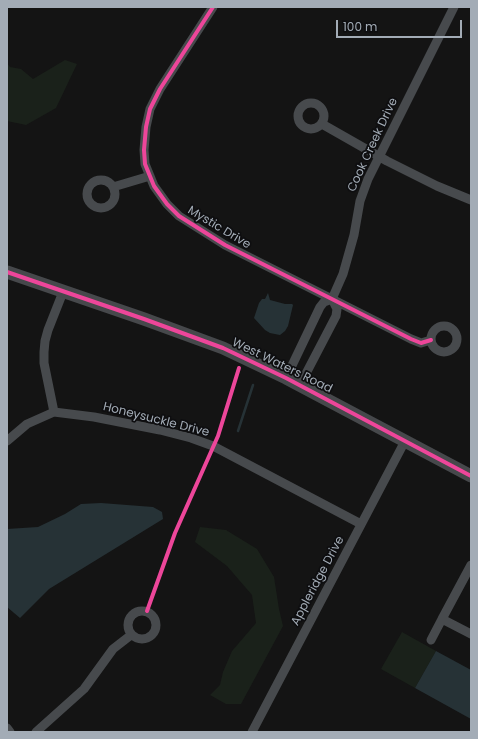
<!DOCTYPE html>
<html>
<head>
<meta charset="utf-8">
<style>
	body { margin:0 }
	#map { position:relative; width:478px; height:739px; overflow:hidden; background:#141414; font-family:Poppins,sans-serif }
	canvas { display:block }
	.frame { position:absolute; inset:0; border:8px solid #a3acb6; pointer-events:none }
	.scale { position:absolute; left:336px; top:20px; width:126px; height:18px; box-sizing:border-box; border:2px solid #a3acb6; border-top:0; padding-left:5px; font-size:12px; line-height:14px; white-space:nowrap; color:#a3acb6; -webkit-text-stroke:3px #0e0e10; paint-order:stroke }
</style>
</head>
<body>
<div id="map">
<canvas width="478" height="739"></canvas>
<div class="frame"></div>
<div class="scale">100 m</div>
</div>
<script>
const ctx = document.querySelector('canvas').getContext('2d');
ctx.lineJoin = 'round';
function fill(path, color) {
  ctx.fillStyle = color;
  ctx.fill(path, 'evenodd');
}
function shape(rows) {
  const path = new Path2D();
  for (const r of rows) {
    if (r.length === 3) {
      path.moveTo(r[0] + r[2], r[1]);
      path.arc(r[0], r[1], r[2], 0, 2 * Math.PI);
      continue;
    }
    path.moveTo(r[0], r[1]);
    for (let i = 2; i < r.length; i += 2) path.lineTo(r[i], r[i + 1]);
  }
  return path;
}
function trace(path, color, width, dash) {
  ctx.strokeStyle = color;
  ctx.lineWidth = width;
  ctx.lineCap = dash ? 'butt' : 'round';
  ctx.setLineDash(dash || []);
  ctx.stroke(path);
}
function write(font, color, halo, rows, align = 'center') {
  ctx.font = font + ' Poppins,sans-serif';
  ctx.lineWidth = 3.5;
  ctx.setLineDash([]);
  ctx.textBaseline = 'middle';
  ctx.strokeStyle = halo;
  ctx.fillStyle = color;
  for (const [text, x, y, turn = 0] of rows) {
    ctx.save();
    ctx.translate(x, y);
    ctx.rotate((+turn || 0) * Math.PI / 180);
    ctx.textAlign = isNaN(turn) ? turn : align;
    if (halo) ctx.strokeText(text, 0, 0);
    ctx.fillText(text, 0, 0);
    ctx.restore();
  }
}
const green = shape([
	[65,60,77,64,56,108,26,125,7,121,7,63,10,67,21,69,33,79],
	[200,527,226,530,257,549,274,577,279,609,283,626,241,704,226,704,210,695,220,685,223,672,232,651,256,623,252,595,227,566,195,542],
	[402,632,436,651,415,688,381,669]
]);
const water = shape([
	[268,293,270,300,285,304,292,304,293,305,288,326,285,331,280,335,270,333,265,330,254,318,259,303,262,299,265,299],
	[101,503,153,507,162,512,163,519,49,589,20,618,7,607,7,529,38,527,65,514,81,504],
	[436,651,471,670,471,719,415,688]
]);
const stream = shape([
	[238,431,253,385]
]);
const street = shape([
	[213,7,160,89,150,109,146,127,144,150,145,164,154,186,167,204,179,216,225,245,411,339,421,343,431,340],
	[311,116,13],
	[322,124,387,161,437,186,471,200],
	[101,194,14],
	[113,187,150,176],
	[444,339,13],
	[286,378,320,307,324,302,332,299,343,274,354,235,360,201,368,179,454,7],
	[300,385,336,316,337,309,332,299],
	[54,412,44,363,44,352,45,341,48,330,63,292],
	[7,441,27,424,54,412,94,417,160,430,191,438,213,446,361,524],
	[471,565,442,619,471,634],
	[142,625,14],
	[431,640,442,619],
	[7,728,10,732],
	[36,732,84,689,113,649,131,635],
	[252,732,405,441]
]);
const secondary = shape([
	[7,272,144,319,223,348,286,378,471,476]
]);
const cycleway = shape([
	[213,7,160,89,150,109,146,127,144,150,145,164,154,186,167,204,179,216,225,245,411,339,421,343,431,340],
	[7,272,144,319,223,348,286,378,471,476],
	[147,611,175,533,218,436,239,368]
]);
const streetNames = [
	["Cook Creek Drive",373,145,-65],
	["Mystic Drive",219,228,31],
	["West Waters Road",282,366,26],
	["Honeysuckle Drive",156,420,14],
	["Appleridge Drive",318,581,-62]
];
fill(green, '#1a211a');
fill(water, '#263236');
trace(stream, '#263236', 2.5);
trace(street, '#474a4d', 9);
trace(secondary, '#46484b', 13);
trace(cycleway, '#ed469a', 4);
write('12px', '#a3acb6', '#0e0e10', streetNames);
</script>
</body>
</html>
